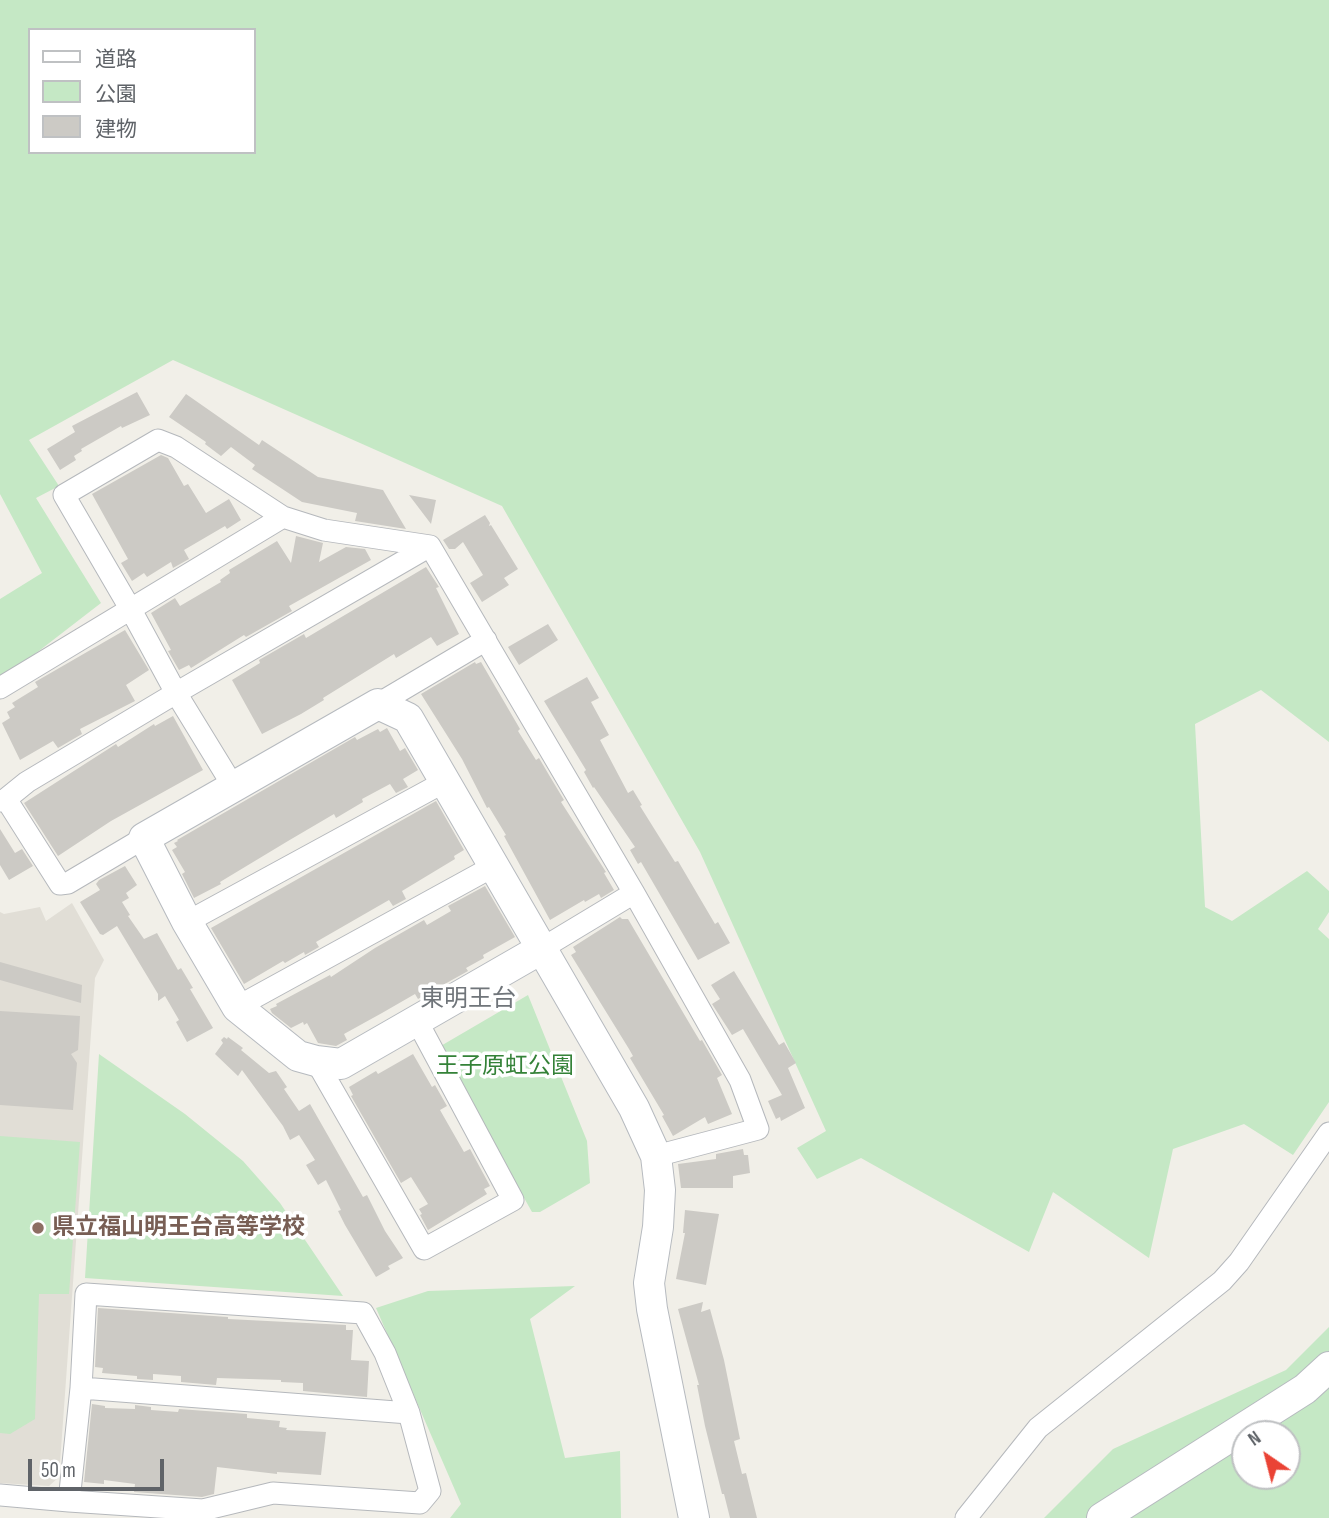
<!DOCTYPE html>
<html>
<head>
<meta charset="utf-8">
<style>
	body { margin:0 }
	#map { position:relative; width:1329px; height:1518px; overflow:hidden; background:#f1efe8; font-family:"Sofia Sans Condensed","Noto Sans JP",sans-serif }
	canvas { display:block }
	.legend { position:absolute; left:28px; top:28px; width:228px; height:126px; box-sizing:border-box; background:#fff; border:2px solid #bfc1c3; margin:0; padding:9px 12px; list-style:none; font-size:21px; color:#5f6368 }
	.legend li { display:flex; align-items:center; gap:14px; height:35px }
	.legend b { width:35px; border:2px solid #bfc1c3 }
	.north { position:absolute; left:1231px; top:1420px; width:70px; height:70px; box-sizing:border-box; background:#fff; border:2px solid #bfc1c3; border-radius:50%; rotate:325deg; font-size:19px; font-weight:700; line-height:28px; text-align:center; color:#5f6368 }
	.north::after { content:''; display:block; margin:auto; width:24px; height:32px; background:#ea4335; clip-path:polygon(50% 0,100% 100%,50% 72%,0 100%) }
	.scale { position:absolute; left:28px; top:1459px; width:136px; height:32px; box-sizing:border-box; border:4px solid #5f6368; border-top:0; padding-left:9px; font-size:21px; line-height:24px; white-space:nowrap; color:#5f6368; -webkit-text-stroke:5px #fff; paint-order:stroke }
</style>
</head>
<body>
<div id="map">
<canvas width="1329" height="1518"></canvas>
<ul class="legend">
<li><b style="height:9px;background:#fff"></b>道路</li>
<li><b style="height:19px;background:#c5e8c5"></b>公園</li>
<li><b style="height:19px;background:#cccac5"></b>建物</li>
</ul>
<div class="north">N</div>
<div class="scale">50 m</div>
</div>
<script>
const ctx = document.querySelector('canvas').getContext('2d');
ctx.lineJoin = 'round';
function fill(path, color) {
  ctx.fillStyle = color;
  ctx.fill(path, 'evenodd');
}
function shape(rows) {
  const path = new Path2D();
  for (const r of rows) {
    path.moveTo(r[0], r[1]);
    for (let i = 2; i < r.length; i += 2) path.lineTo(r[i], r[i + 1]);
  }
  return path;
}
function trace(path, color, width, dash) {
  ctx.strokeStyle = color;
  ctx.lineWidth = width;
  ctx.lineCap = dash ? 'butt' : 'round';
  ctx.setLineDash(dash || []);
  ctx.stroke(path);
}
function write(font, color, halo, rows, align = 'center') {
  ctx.font = font + ' "Sofia Sans Condensed","Noto Sans JP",sans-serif';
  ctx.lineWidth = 7;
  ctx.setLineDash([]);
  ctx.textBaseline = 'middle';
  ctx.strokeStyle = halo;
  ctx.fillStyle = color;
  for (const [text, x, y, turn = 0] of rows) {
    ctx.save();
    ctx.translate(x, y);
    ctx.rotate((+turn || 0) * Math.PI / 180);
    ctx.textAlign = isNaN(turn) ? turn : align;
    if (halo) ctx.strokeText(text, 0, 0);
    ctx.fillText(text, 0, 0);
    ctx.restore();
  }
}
const education = shape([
	[72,903,104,960,95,978,59,1477,49,1486,0,1483,0,912,4,914,40,907,46,921]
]);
const green = shape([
	[0,0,1329,0,1329,742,1261,690,1195,724,1205,907,1232,921,1307,871,1329,891,1329,912,1318,929,1329,939,1329,1102,1293,1155,1244,1124,1173,1149,1149,1258,1053,1192,1029,1252,861,1158,817,1179,797,1148,826,1131,700,852,502,506,173,360,29,440,59,486,36,498,101,603,0,681,0,599,42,573,0,494],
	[30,30,254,30,254,152,30,152],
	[528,995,587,1141,590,1183,540,1212,532,1212,439,1047],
	[99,1054,185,1114,243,1161,280,1203,343,1296,85,1278],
	[0,1136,80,1142,69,1294,39,1294,35,1419,10,1434,0,1433],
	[575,1286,530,1319,565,1458,620,1451,621,1518,450,1518,461,1504,376,1308,428,1291],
	[1329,1327,1329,1518,1044,1518,1113,1449,1286,1370],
	[1245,1434,1287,1434,1287,1476,1245,1476]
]);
const building = shape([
	[137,392,150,415,122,428,121,426,81,449,82,451,74,456,76,460,60,470,47,449,75,432,72,426],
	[186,394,259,445,262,440,318,477,383,490,406,529,355,521,357,513,302,502,252,469,255,465,231,447,221,456,205,444,206,442,169,417],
	[161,455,168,458,184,486,188,484,206,513,229,499,241,520,227,529,225,526,184,550,189,559,173,568,171,562,147,577,144,573,132,581,121,563,128,559,92,494],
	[409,495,436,500,431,524],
	[485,515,490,523,489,526,491,525,518,569,504,578,509,585,482,602,470,583,483,575,463,542,455,549,449,549,443,540],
	[296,536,323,543,319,562,346,547,365,549,371,560,289,606,292,611,246,637,244,635,191,668,189,665,179,670,168,651,171,650,151,613,175,598,180,606,221,582,220,580,230,573,229,570,277,541,291,563],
	[426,567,439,587,436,588,459,634,437,646,431,637,396,658,394,654,323,698,324,700,301,714,262,734,232,680,260,663,259,660,304,634,306,638],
	[548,624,558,640,519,665,508,647],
	[125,630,149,670,126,685,135,701,80,729,82,734,58,748,53,741,20,760,2,723,10,718,7,712,15,707,12,703,38,687,35,682],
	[475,662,476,664,481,662,520,729,518,731,536,760,539,758,549,775,564,800,561,802,606,872,604,873,614,890,601,898,599,894,585,902,584,900,550,920,504,836,506,835,489,807,487,808,462,759,421,694],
	[587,677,599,698,591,702,609,735,600,740,628,793,633,790,642,805,640,806,675,862,678,861,715,924,718,922,730,943,698,960,641,862,638,864,630,850,635,847,594,787,593,788,584,772,586,770,544,701],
	[173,716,203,770,111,821,58,856,24,803,116,744,118,747,154,724,155,726],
	[387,728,400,751,405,748,418,770,403,779,408,787,396,793,390,784,362,799,363,802,336,818,334,814,288,841,220,882,221,884,194,898,182,874,185,872,172,850,177,847,174,843,178,841,177,840,355,737,357,740,378,729,380,732],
	[436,801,464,850,454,856,455,859,402,891,406,899,393,906,389,900,316,942,319,947,305,955,304,952,285,963,283,961,244,984,211,928],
	[0,829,15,853,22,849,33,866,9,880,0,865],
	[125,866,137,885,126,893,129,898,122,902,130,915,128,916,144,939,157,933,178,970,181,968,193,988,190,989,213,1028,187,1042,176,1022,179,1020,165,996,158,1001,158,994,117,926,103,935,100,934,80,902,100,890,96,884,99,880],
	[485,886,515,937,483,955,484,958,466,968,468,971,418,999,415,994,382,1013,344,1034,347,1040,336,1046,318,1043,307,1023,304,1025,303,1022,291,1028,272,1013,270,1009,277,1006,276,1004,330,975,331,977,375,948,424,920,427,925,451,911,448,906],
	[620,917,622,919,628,919,691,1026,700,1041,702,1040,722,1075,717,1078,732,1114,708,1124,705,1117,673,1136,662,1116,664,1115,630,1058,633,1056,629,1049,571,955,576,952,573,947],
	[0,962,82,985,81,1003,0,980],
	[734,971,779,1045,784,1042,796,1063,788,1068,805,1108,781,1121,780,1117,776,1119,768,1101,782,1095,743,1029,732,1035,712,1004,720,999,711,985],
	[0,1011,80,1016,78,1050,71,1054,77,1063,73,1110,0,1105],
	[224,1037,227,1039,228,1037,243,1048,241,1050,269,1073,276,1071,287,1087,284,1089,299,1111,310,1104,363,1197,367,1195,385,1231,403,1258,388,1266,390,1269,376,1277,345,1225,338,1211,341,1210,326,1180,318,1185,306,1165,315,1160,299,1135,290,1140,283,1126,242,1070,238,1076,215,1054,223,1043,221,1040],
	[413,1054,432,1087,435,1085,447,1106,440,1110,464,1152,470,1149,490,1186,484,1189,487,1194,428,1230,420,1215,422,1214,419,1209,428,1204,411,1177,401,1183,351,1096,353,1095,349,1087,376,1071,378,1074],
	[743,1149,744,1155,748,1155,750,1173,733,1176,733,1188,681,1188,678,1164,716,1159,716,1154],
	[685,1210,719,1214,706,1285,676,1279,685,1233,683,1233],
	[703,1302,701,1312,710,1309,724,1360,740,1439,734,1441,742,1474,746,1473,757,1518,730,1518,724,1494,722,1494,705,1426,697,1385,699,1385,678,1309],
	[98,1308,228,1317,228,1319,346,1325,346,1330,353,1330,351,1360,369,1361,367,1397,303,1391,303,1383,281,1382,281,1380,217,1378,216,1385,181,1382,181,1376,153,1374,153,1380,137,1379,137,1376,102,1373,103,1368,95,1367],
	[92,1404,105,1406,105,1408,135,1409,135,1405,151,1407,151,1410,178,1412,179,1409,247,1414,247,1418,280,1421,279,1427,287,1428,286,1430,326,1432,321,1475,277,1472,277,1474,217,1467,214,1494,202,1497,134,1492,135,1484,104,1480,104,1484,84,1482]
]);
const street = shape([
	[0,688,283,517],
	[378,704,486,640],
	[233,786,176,693,131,610,64,495,158,440,176,447,283,517,324,530,430,546,634,893,740,1080,758,1129,656,1156],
	[6,799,27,782,176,693,430,546],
	[0,801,6,799,60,884,68,883,144,838],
	[187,922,446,781],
	[541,949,634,893],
	[237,1007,494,866],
	[316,1061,424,1249,513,1200,417,1021],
	[81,1388,409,1413],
	[0,1495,69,1501,203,1510,273,1493,420,1503,430,1491,409,1413,385,1353,363,1313,86,1294,81,1388,69,1501],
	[966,1518,1038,1428,1222,1281,1239,1262,1329,1133]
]);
const secondary = shape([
	[541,949,341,1064,316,1061,298,1056,237,1007,187,922,144,838,378,704,408,718,634,1108,656,1156,660,1190,658,1227,649,1283,652,1309,694,1518],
	[1102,1518,1305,1389,1329,1367]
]);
const markers = [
	[38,1228,7,"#8d6e63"]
];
const parkNames = [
	["王子原虹公園",505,1067]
];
const educationNames = [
	["県立福山明王台高等学校",52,1228]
];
const neighbourhoodNames = [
	["東明王台",468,1000]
];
fill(education, '#e1ded6');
fill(green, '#c5e8c5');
fill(building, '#cccac5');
trace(street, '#b5b8bc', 23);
trace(secondary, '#b6babf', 32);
trace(street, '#fff', 21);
trace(secondary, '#fff', 30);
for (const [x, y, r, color] of markers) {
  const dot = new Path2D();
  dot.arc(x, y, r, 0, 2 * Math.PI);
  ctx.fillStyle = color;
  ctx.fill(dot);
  trace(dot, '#fff', 2.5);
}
write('23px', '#348238', '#fff', parkNames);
write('bold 23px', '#785e54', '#fff', educationNames, 'left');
write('24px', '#70757a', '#fff', neighbourhoodNames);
</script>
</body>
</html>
